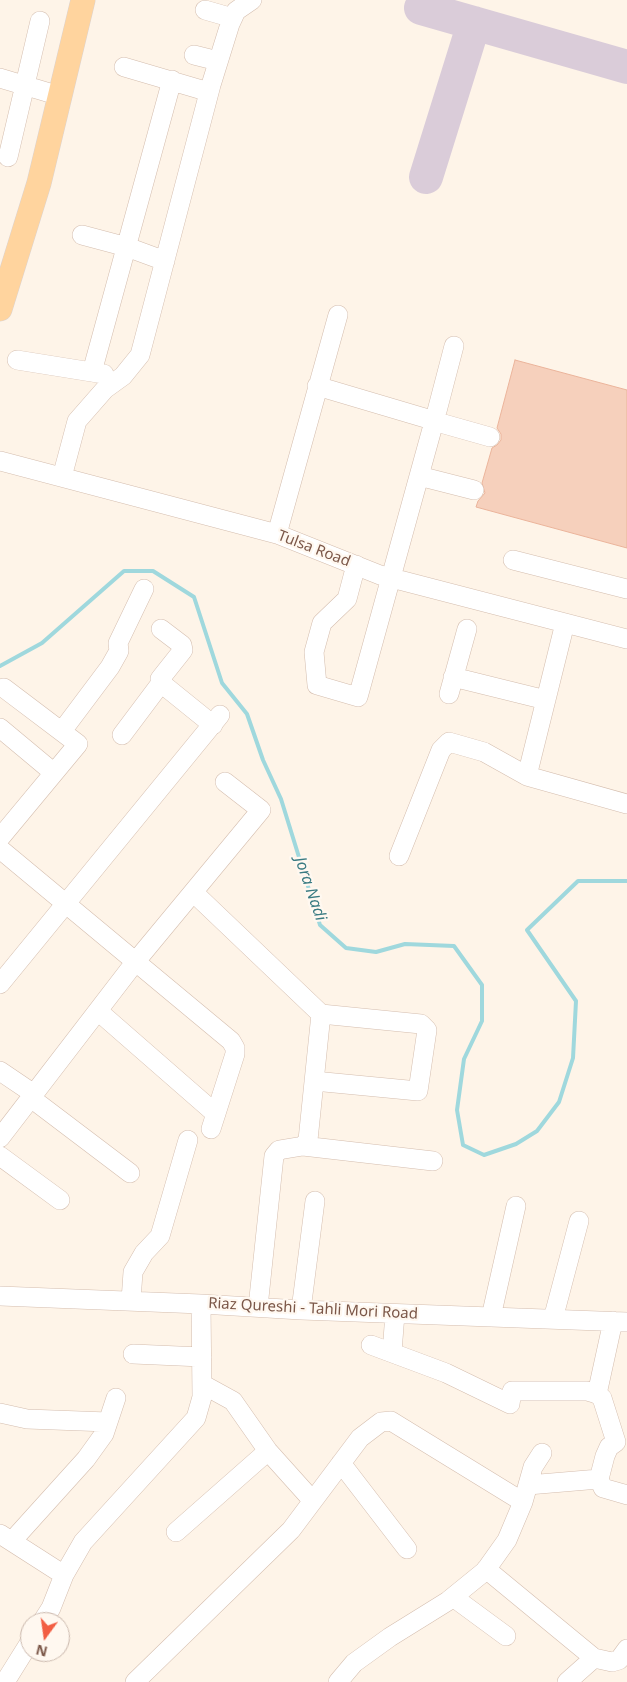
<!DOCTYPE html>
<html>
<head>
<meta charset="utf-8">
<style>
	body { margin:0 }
	#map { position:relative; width:627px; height:1682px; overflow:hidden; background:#fef4e8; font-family:"Noto Sans",sans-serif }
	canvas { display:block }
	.north { position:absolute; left:20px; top:1612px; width:50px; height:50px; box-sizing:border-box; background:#fff8f0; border:1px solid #cab8ad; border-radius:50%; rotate:194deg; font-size:14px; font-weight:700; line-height:20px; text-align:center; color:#7b5748 }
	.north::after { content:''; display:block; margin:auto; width:18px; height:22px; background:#f25e43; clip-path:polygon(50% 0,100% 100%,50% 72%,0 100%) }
</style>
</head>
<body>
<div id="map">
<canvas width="627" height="1682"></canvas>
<div class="north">N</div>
</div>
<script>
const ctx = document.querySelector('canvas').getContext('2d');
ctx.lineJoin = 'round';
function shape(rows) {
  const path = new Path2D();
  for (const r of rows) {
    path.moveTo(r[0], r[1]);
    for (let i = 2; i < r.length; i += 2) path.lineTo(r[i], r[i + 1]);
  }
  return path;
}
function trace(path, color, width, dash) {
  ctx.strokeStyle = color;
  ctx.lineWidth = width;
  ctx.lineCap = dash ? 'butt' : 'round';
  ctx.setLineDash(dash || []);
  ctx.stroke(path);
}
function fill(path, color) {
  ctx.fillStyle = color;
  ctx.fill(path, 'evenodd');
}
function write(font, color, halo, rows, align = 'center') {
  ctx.font = font + ' "Noto Sans",sans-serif';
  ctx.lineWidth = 4.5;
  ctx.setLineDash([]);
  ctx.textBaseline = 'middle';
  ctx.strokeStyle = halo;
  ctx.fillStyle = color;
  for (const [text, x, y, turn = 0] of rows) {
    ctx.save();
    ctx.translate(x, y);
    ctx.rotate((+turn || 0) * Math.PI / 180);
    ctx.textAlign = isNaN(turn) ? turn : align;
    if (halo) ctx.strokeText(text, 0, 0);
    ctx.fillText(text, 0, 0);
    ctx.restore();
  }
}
const stream = shape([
	[0,666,42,643,124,571,153,571,194,597,222,683,247,714,263,760,281,799,320,925,346,948,376,952,405,944,454,946,482,985,482,1021,464,1059,457,1110,463,1145,484,1155,516,1144,537,1131,559,1102,573,1058,576,1001,527,930,578,881,627,881]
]);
const taxiway = shape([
	[421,8,627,67],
	[426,177,474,23]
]);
const building = shape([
	[515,360,627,390,627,548,476,507,478,501,485,493,482,483,492,448,497,445,501,440,501,434,497,428,515,360]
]);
const minor = shape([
	[205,10,233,18],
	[194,55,218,61],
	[124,67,209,92],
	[0,78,60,96],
	[8,157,40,21],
	[82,235,127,247,165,261],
	[17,360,104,374],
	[92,372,172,80],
	[317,386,425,418],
	[437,411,454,346],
	[444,424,490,437],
	[0,461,277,534,380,575,627,639],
	[419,476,474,490],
	[62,477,77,421,105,389,123,376,140,355,211,85,230,24,236,11,252,0],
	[277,534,338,315],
	[513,560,627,589],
	[356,565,347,599,322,623,314,652,317,685,358,697,432,429],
	[453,677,546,700],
	[161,683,213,725],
	[449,694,467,629],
	[0,728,54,773],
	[62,731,110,667,119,651,118,643,144,589],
	[122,735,161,683,160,679,183,650,182,645,161,629],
	[527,776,565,623],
	[0,838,78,744,4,688],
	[0,849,231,1041,235,1048,235,1054,211,1129],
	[399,856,441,750,449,742,484,752,527,776,627,804],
	[193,892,321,1014,308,1140,303,1146,279,1150,274,1156,258,1307],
	[0,984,220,715],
	[98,1011,216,1114],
	[0,1071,34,1094],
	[314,1081,418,1091,427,1030,421,1024,321,1014],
	[31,1098,130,1173],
	[0,1138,136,961,261,810,225,782],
	[303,1146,433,1161],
	[0,1156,60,1200],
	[0,1296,201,1304,301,1310,627,1322],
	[131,1301,133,1272,144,1253,160,1236,188,1140],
	[301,1310,315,1201],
	[491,1317,516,1206],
	[553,1319,579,1221],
	[371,1345,446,1373,510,1404,512,1391,587,1391,597,1394,602,1398,616,1442],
	[392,1352,395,1314],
	[133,1354,202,1357],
	[202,1384,233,1401,268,1451,312,1500],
	[597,1394,613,1321],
	[0,1413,27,1419,108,1422],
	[341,1463,407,1549],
	[599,1479,603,1488,627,1495],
	[528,1485,599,1479,605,1456,609,1447,616,1442],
	[176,1532,268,1451],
	[0,1534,64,1575],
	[12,1541,86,1459,104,1434,116,1398],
	[486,1569,594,1658],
	[453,1597,506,1636],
	[42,1622,51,1608,64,1575,83,1542,196,1418,202,1397,201,1304],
	[5,1682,30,1642],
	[135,1682,291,1530,360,1438,381,1422,391,1421,523,1502],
	[338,1682,354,1663,390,1637,448,1601,485,1571,507,1540,523,1502,533,1467,542,1453],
	[567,1682,594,1658,612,1662,619,1660,627,1649]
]);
const major = shape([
	[0,309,39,183,83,0]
]);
const streetNames = [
	["Tulsa Road",314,549,21],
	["Riaz Qureshi - Tahli Mori Road",313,1309,3]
];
const waterNames = [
	["Jora Nadi",310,889,71]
];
trace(stream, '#9fd8dd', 4);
trace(taxiway, '#daccd9', 34);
fill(building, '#f6d0bc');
trace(building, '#ebb49b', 1);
trace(minor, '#d4bdae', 20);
trace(major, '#ddd3cf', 25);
trace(minor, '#fff', 19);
trace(major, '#ffd49e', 24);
write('15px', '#7b5748', '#fff8f0', streetNames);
write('italic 16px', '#3a7b82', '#fff8f0', waterNames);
</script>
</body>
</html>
